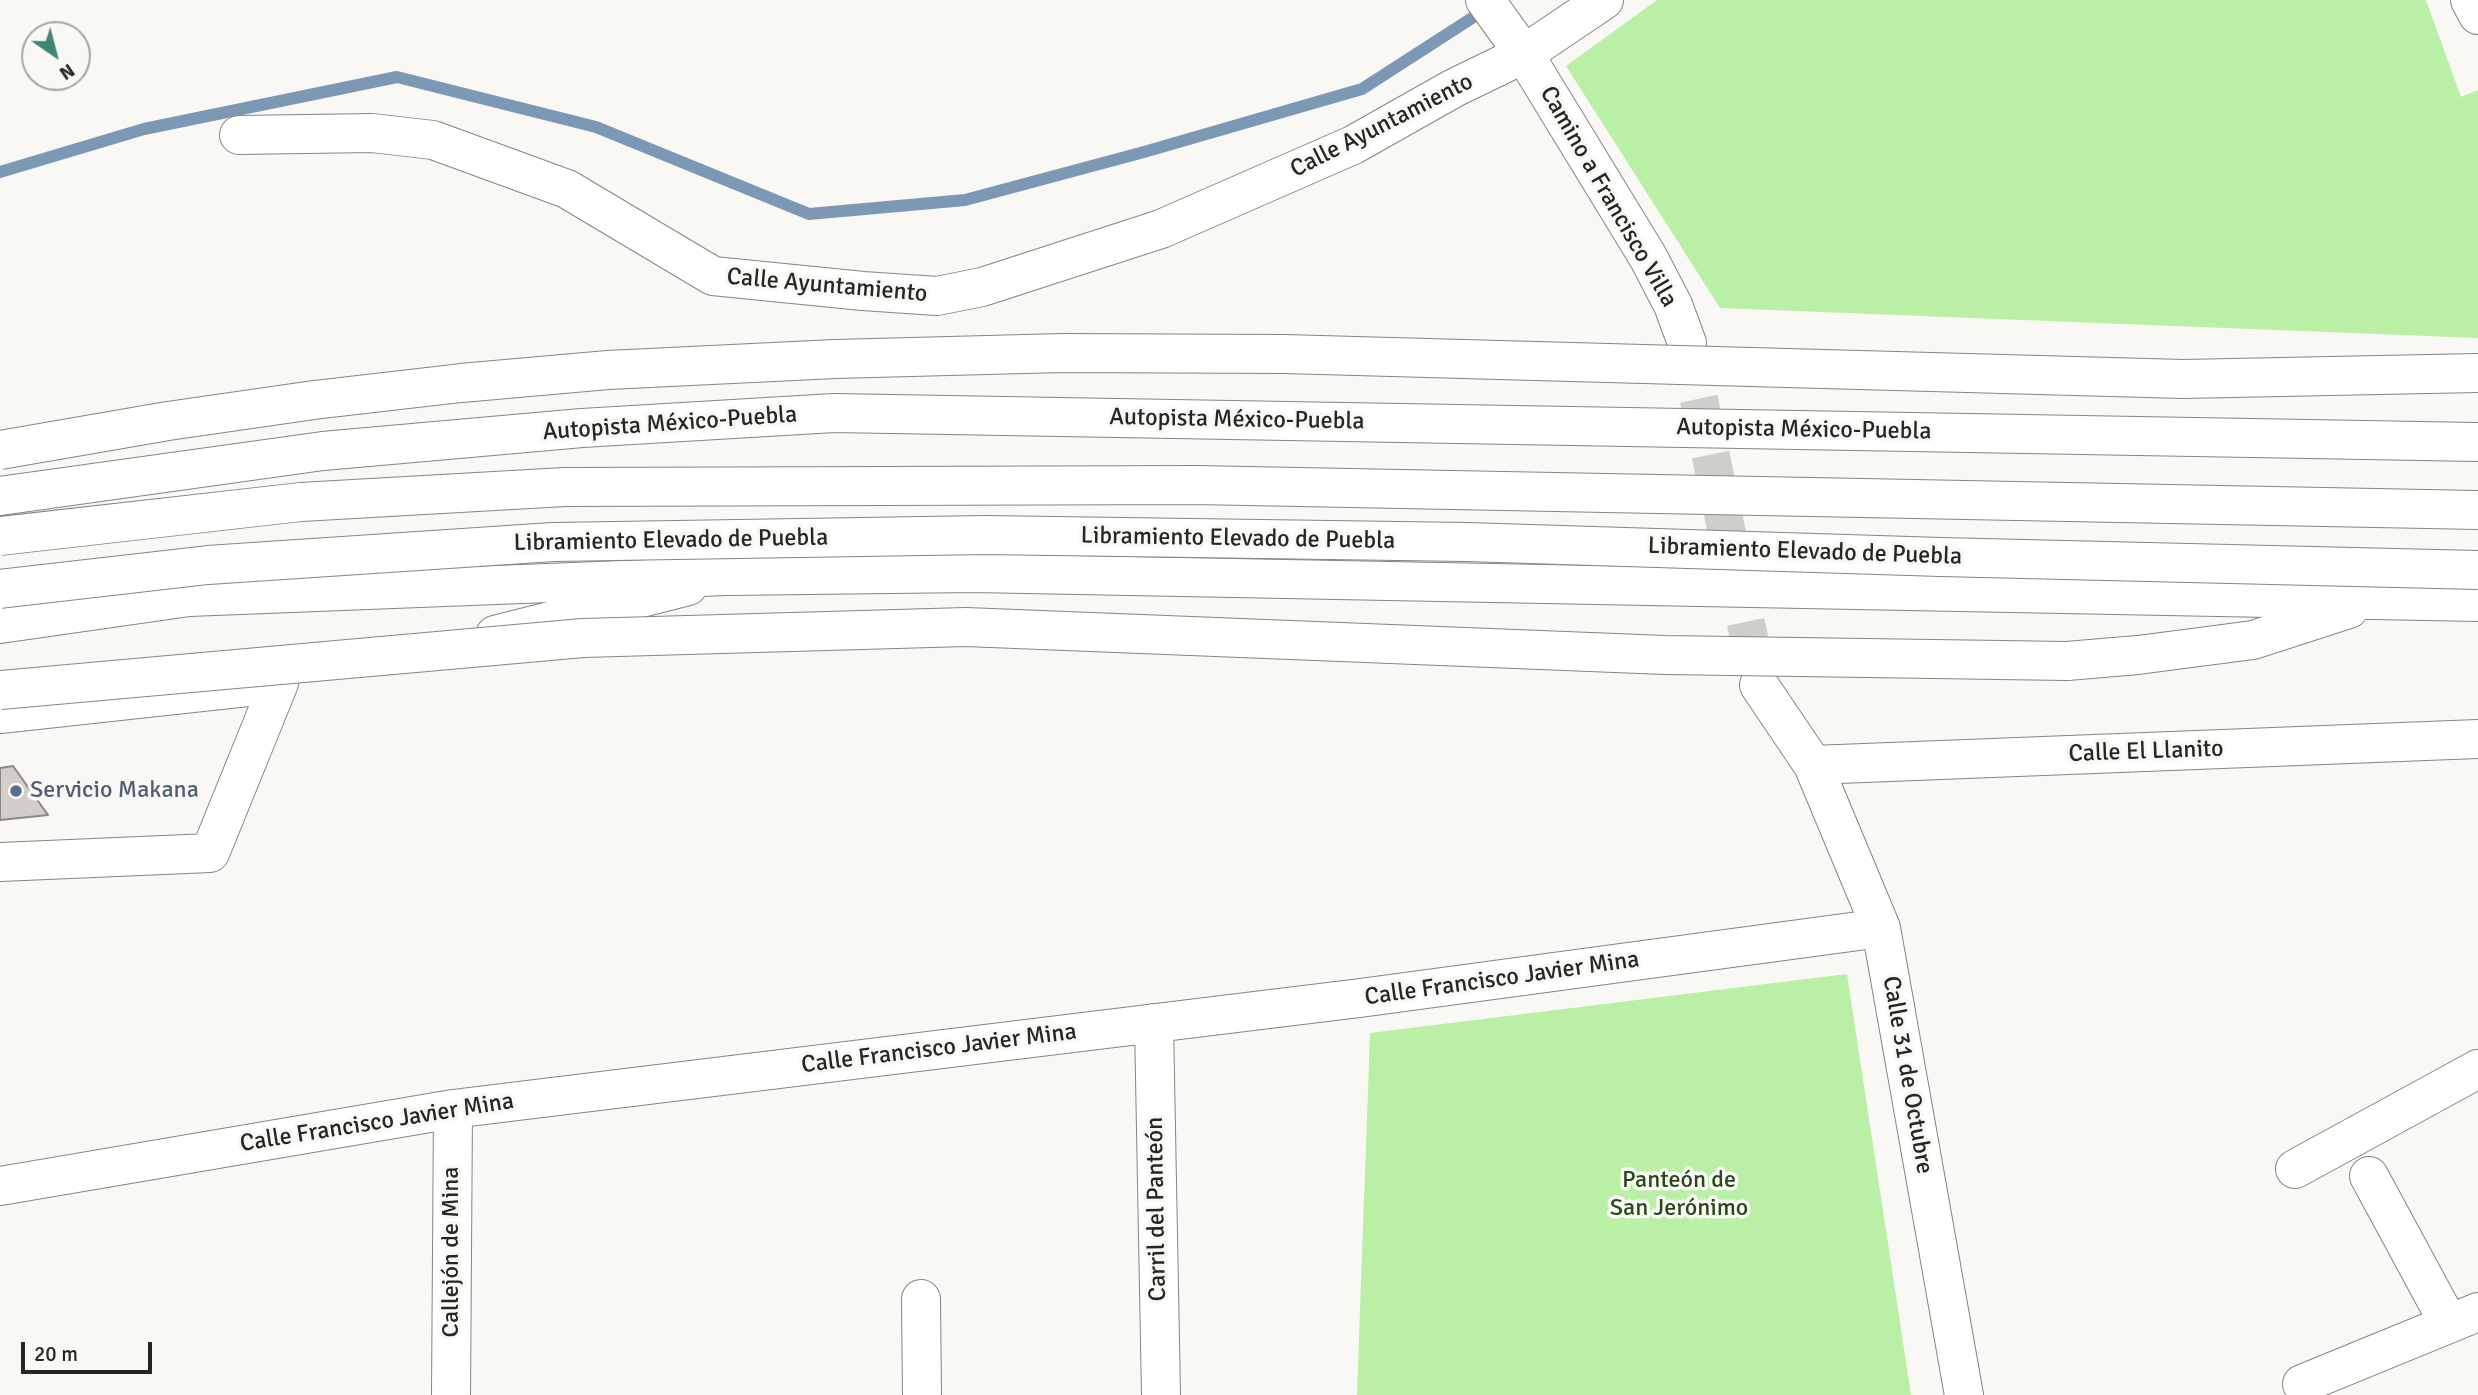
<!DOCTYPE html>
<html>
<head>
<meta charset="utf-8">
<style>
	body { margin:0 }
	#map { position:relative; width:2478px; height:1395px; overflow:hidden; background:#f9f8f4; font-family:Signika,sans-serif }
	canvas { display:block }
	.north { position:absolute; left:21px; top:21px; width:70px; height:70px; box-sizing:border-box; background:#f9f8f4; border:2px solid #a5a4a1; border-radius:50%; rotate:145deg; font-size:19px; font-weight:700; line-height:28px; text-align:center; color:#262624 }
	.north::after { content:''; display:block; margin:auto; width:24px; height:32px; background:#418477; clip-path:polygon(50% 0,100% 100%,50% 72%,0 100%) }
	.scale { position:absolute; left:21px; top:1342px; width:131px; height:32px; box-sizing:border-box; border:4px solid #262624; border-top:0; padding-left:9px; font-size:21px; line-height:24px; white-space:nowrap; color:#262624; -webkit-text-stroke:5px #f9f8f4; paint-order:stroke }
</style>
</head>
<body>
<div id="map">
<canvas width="2478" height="1395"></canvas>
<div class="north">N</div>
<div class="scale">20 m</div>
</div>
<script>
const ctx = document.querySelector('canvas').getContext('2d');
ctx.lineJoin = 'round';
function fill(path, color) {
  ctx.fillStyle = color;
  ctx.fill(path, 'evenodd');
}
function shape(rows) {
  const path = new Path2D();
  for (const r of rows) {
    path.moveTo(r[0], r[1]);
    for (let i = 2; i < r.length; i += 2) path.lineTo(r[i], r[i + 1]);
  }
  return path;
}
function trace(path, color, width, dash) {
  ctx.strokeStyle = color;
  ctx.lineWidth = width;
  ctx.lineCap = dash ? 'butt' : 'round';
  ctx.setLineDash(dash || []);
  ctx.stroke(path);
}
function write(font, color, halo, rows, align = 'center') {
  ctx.font = font + ' Signika,sans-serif';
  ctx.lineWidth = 7;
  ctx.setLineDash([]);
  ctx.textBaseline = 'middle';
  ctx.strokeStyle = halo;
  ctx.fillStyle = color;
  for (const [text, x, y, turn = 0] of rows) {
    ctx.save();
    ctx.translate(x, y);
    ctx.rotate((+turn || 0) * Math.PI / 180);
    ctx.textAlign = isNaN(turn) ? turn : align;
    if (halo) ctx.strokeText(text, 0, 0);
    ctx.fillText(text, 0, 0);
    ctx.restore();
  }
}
const green = shape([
	[1657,0,2426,0,2461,97,2478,90,2478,338,1720,308,1566,66],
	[1847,974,1911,1395,1357,1395,1370,1033]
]);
const stream = shape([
	[0,172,144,129,397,77,596,127,809,214,965,200,1144,152,1362,89,1486,9]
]);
const building = shape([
	[13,766,48,815,0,820,0,768,13,766]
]);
const minorTunnel = shape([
	[1687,343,1759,685]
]);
const minor = shape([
	[1485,0,1524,54,1648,257,1673,305,1687,343],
	[2470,0,2478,15],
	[239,135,372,133,433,140,567,189,713,276,863,291,937,296,982,287,1161,229,1353,145,1454,88,1524,54,1604,0],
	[495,635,688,586],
	[1759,685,1813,765,1881,928,1964,1395],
	[0,714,266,685],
	[1813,765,2478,739],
	[0,862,210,853,279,683],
	[1154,1023,1161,1395],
	[2295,1169,2478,1069],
	[2369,1176,2449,1324],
	[0,1186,453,1109,1360,998,1881,928],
	[921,1299,922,1395],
	[2302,1384,2478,1312],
	[451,1395,453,1109]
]);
const highway = shape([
	[2183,379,2478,373],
	[0,496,323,451,582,428,834,413,2478,442],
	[0,624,189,597,726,576,974,573,2478,602],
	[2067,661,2138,655,2253,640,2349,609]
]);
const highwayBridge = shape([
	[0,450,168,421,314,400,461,383,608,370,835,359,1063,353,1284,354,2183,379],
	[0,536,301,502,565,487,1196,485,2478,510],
	[0,589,208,565,553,542,985,535,1467,542,1941,557,2478,570],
	[0,690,583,638,966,627,1665,655,2067,661]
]);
const markers = [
	[16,791,7,"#5c6f8a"]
];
const streetNames = [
	["Calle Ayuntamiento",1382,126,-27],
	["Camino a Francisco Villa",1608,197,60],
	["Calle Ayuntamiento",827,286,5],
	["Autopista México-Puebla",1237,420,1],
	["Autopista México-Puebla",670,424,-4],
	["Autopista México-Puebla",1804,430,1],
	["Libramiento Elevado de Puebla",1238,539,1],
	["Libramiento Elevado de Puebla",671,541,-1],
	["Libramiento Elevado de Puebla",1805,552,2],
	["Calle El Llanito",2146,752,-2],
	["Calle Francisco Javier Mina",1502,979,-8],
	["Calle Francisco Javier Mina",939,1049,-7],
	["Calle 31 de Octubre",1907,1075,80],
	["Calle Francisco Javier Mina",377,1123,-9],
	["Carril del Panteón",1157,1209,-91],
	["Callejón de Mina",452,1252,-90]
];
const serviceNames = [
	["Servicio Makana",30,791]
];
const parkNames = [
	["Panteón de",1679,1181],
	["San Jerónimo",1679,1209]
];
fill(green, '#baefa6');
trace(stream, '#7c98b4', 12);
fill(building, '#d1cecb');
trace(building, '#8a8785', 2);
trace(minorTunnel, '#cfceca', 38, [38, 19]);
trace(minor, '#868582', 40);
trace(highway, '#868582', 40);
trace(minor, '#fff', 38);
trace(highway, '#fff', 38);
trace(highwayBridge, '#868582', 40, []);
trace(highwayBridge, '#fff', 38);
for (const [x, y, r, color] of markers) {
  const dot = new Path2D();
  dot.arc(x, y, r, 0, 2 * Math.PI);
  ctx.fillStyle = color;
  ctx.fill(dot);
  trace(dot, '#f9f8f4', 2.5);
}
write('24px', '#262624', '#f9f8f4', streetNames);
write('24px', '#4e5e75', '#f9f8f4', serviceNames, 'left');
write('24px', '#254a16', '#f9f8f4', parkNames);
</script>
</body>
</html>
